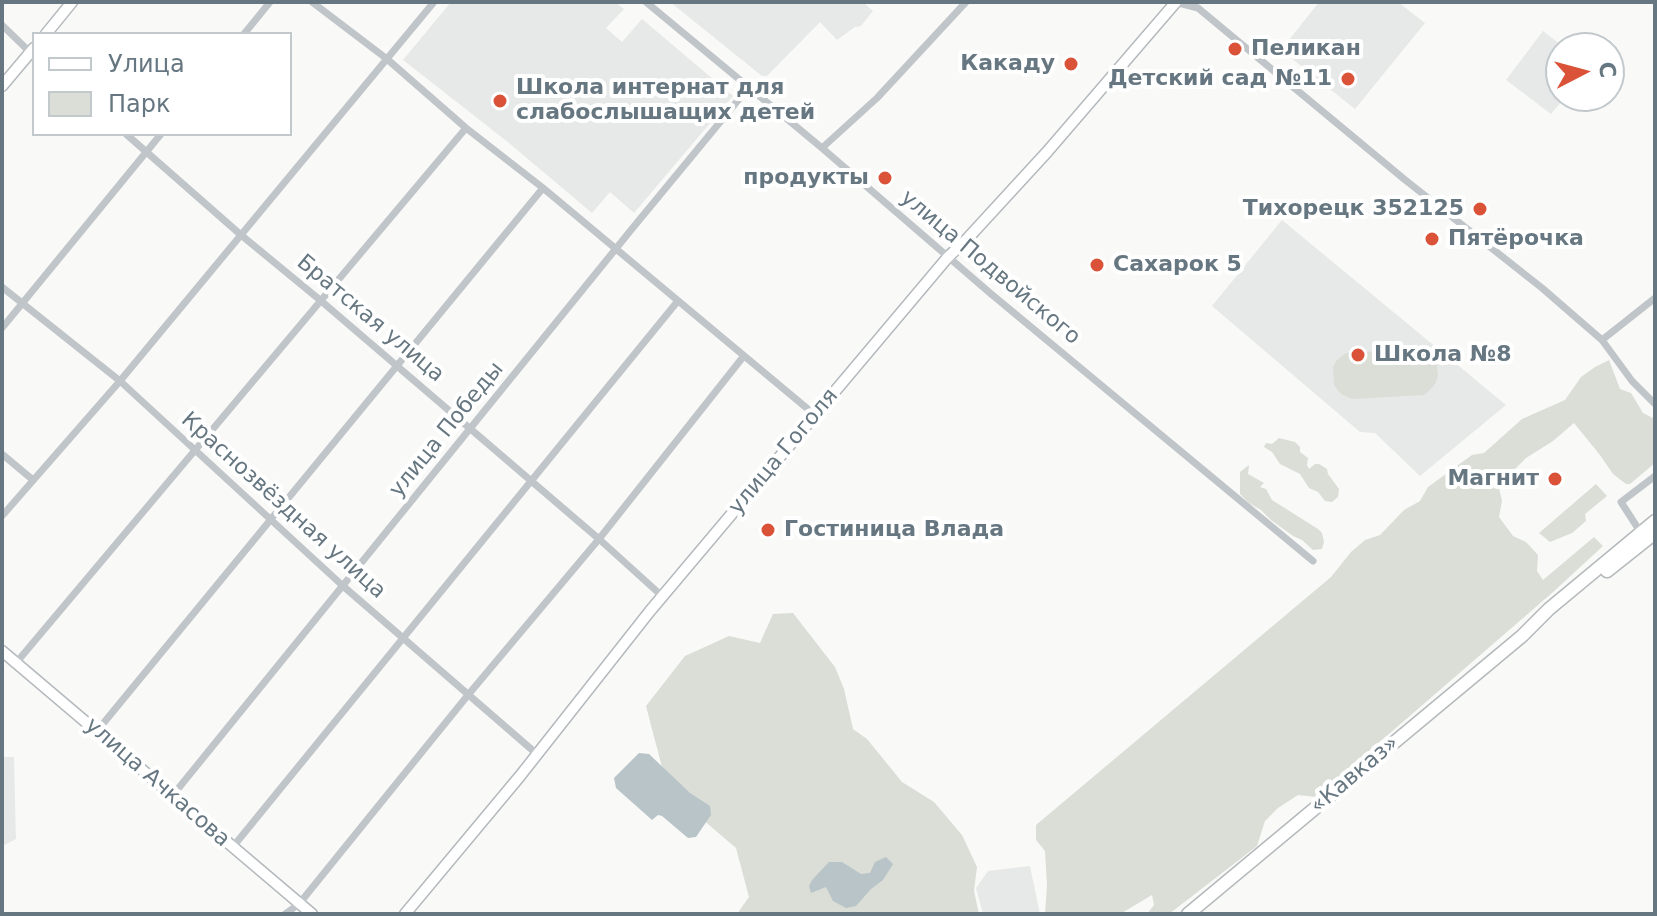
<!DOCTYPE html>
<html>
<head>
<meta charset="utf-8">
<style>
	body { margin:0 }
	#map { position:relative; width:1657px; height:916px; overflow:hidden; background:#f9f9f7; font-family:"DejaVu Sans",sans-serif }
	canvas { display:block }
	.frame { position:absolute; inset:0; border:4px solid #667781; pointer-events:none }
	.legend { position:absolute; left:32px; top:32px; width:260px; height:104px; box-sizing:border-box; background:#fff; border:2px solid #c2c9cd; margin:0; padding:10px 14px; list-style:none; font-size:24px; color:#667781 }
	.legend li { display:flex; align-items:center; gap:16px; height:40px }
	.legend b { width:40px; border:2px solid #c2c9cd }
	.north { position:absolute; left:1545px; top:32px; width:80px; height:80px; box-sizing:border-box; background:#fff; border:2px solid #c2c9cd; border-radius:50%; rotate:84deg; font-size:22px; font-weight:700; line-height:32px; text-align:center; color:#667781 }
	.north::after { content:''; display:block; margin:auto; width:28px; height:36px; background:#da5237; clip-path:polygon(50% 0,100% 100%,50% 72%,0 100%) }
</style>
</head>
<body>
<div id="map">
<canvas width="1657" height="916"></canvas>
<div class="frame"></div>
<ul class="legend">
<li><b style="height:10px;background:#fff"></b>Улица</li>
<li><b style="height:22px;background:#daded7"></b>Парк</li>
</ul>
<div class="north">С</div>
</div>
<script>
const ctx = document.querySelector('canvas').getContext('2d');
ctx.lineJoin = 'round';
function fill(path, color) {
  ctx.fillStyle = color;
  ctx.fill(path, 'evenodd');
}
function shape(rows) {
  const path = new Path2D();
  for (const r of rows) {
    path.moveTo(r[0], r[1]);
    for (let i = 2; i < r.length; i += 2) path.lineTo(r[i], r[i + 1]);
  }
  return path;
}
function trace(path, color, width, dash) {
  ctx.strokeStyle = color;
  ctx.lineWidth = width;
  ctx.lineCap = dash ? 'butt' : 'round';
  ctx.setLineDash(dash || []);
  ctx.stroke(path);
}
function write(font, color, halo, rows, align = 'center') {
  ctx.font = font + ' "DejaVu Sans",sans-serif';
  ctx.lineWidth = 8;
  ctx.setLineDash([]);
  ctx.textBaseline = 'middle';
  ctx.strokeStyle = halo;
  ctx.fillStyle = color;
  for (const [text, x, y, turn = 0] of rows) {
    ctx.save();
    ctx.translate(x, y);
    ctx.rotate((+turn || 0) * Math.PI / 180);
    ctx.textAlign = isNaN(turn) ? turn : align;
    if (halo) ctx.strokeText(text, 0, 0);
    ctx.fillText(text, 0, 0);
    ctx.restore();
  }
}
const built = shape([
	[451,2,615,2,624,9,606,28,622,42,642,19,733,96,634,213,610,192,592,213,509,143,403,60],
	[670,2,863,2,873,11,861,26,855,27,837,40,820,22,767,76,762,76],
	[1319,2,1398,2,1425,23,1355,109,1281,50],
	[1543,31,1565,48,1561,48,1561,96,1566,96,1551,114,1506,80],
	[1282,220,1506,405,1420,476,1375,433,1360,432,1212,306],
	[2,757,14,757,16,839,2,846],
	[1030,866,1040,914,983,914,976,888,988,871]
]);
const green = shape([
	[1414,349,1429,353,1437,366,1438,376,1435,384,1430,390,1424,395,1352,399,1341,394,1334,385,1333,367,1337,360,1346,353],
	[1609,360,1620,389,1631,393,1643,413,1655,419,1655,463,1630,484,1626,484,1613,474,1600,455,1574,423,1553,441,1526,458,1515,469,1500,477,1498,484,1502,501,1499,517,1513,536,1526,542,1538,555,1537,571,1543,580,1594,537,1603,546,1552,593,1316,797,1298,795,1278,808,1265,821,1257,846,1169,914,1147,914,1154,905,1152,895,1120,914,1045,914,1047,885,1045,851,1036,840,1036,825,1331,577,1351,552,1365,540,1380,535,1404,510,1420,501,1428,487,1472,455,1484,453,1522,419,1565,400,1581,377,1595,367],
	[1279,438,1295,442,1300,447,1300,452,1308,458,1307,465,1309,469,1315,464,1319,464,1327,469,1328,474,1339,489,1338,497,1332,502,1325,501,1318,492,1309,488,1300,474,1280,464,1272,452,1264,447,1266,443,1272,444],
	[1249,465,1248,474,1264,483,1260,487,1266,489,1272,500,1318,529,1322,533,1324,542,1322,549,1313,550,1302,540,1293,536,1271,520,1261,510,1249,503,1240,494,1240,472],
	[1596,484,1607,496,1585,514,1586,521,1572,533,1550,542,1539,533],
	[793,613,835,667,844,689,853,729,867,739,902,782,934,802,962,835,977,867,974,891,979,914,737,914,749,897,736,848,668,790,646,706,685,656,729,636,760,643,773,614]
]);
const water = shape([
	[639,753,649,754,690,793,710,806,711,815,696,837,688,838,662,816,658,815,652,820,616,788,614,778],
	[886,857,893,864,883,880,871,889,856,906,846,908,833,901,826,887,811,893,809,886,812,880,829,862,842,862,861,874,870,873,875,862]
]);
const street = shape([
	[312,2,387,59,466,128,543,188,815,415],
	[646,2,822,148,990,293,1313,561],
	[1175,2,1198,8,1404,179,1542,288,1602,340,1632,381,1655,404],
	[2,25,34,56],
	[244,34,270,2],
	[126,134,241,235,320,300,599,539,662,596],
	[822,148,877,98,966,2],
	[2,287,120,381,343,586,538,755],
	[2,328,161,134],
	[1602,340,1655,298],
	[2,454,33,480],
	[2,516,120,381,434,2],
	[1641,533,1621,502,1655,476],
	[16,663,466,128],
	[97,731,543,188],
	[173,795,631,230,749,87],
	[232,848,677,302],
	[285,914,299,904,468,695,599,539,743,357]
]);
const secondary = shape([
	[46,34,72,2],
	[2,86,34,48],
	[2,651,312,914],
	[405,914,520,776,650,611,948,257,968,238,1047,152,1176,2]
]);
const highway = shape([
	[1607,571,1655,533],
	[1188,914,1522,636,1549,609,1655,521]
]);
const markers = [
	[1235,49,8,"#da5237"],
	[1071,64,8,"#da5237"],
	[1348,79,8,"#da5237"],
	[500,101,8,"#da5237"],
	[885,178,8,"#da5237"],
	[1480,209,8,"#da5237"],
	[1432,239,8,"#da5237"],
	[1097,265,8,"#da5237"],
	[1358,355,8,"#da5237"],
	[1555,479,8,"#da5237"],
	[768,530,8,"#da5237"]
];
const poiNames = [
	["Пеликан",1251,49],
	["Какаду",1055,64,"right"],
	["Детский сад №11",1332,79,"right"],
	["Школа интернат для",516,88],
	["слабослышащих детей",516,113],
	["продукты",869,178,"right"],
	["Тихорецк 352125",1464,209,"right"],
	["Пятёрочка",1448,239],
	["Сахарок 5",1113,265],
	["Школа №8",1374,355],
	["Магнит",1539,479,"right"],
	["Гостиница Влада",784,530]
];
const streetNames = [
	["улица Подвойского",990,268,40],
	["Братская улица",370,319,40],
	["улица Победы",447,430,-51],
	["улица Гоголя",784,452,-50],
	["Краснозвёздная улица",283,506,42],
	["«Кавказ»",1355,775,-40],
	["улица Ачкасова",157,783,41]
];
fill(built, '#e7e9e8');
fill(green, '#daded7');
fill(water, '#b8c4c8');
trace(secondary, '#b3b9bd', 13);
trace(highway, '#b4b9bc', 15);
trace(street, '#c0c5c9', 7);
trace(secondary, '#fff', 10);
trace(highway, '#fff', 12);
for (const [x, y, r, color] of markers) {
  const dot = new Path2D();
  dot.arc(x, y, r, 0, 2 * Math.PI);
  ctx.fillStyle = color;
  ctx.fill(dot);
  trace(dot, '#fff', 3);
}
write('bold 22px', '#667781', '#fff', poiNames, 'left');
write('22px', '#667781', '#fff', streetNames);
</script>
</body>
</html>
